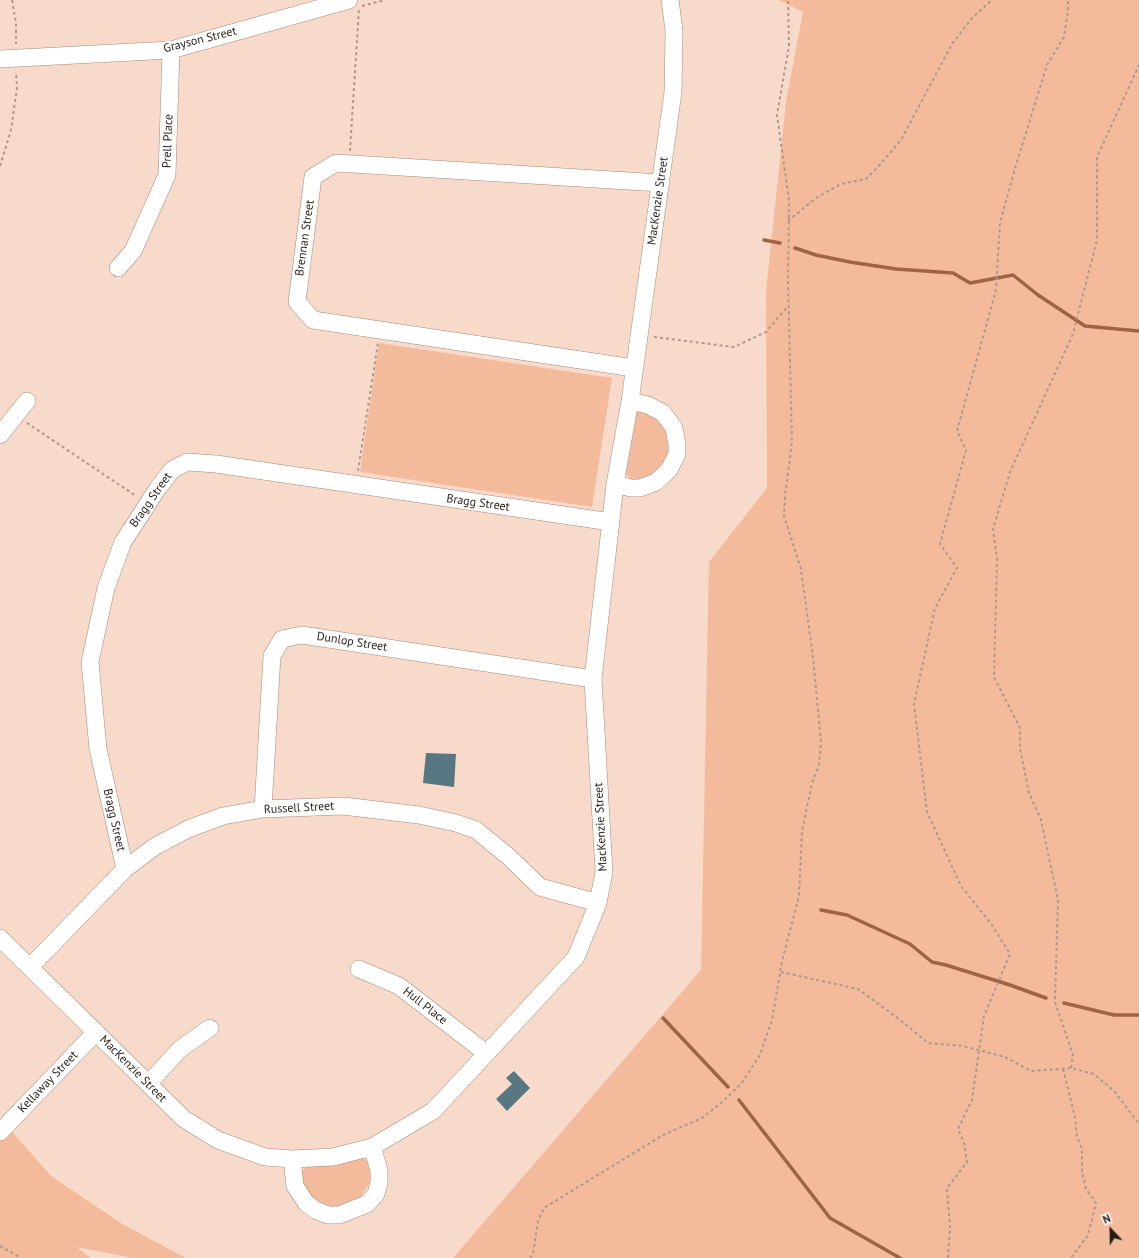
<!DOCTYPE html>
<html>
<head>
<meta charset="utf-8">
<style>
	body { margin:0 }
	#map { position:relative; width:1139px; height:1258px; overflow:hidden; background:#f8daca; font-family:"PT Sans",sans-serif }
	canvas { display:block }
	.north { position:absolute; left:1091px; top:1210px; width:40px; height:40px; -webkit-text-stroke:3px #fff; paint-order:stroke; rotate:338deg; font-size:11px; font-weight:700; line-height:16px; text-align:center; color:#271d17 }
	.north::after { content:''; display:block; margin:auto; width:14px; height:18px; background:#271d17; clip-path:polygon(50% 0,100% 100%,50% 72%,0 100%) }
</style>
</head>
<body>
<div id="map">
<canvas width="1139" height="1258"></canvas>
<div class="north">N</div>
</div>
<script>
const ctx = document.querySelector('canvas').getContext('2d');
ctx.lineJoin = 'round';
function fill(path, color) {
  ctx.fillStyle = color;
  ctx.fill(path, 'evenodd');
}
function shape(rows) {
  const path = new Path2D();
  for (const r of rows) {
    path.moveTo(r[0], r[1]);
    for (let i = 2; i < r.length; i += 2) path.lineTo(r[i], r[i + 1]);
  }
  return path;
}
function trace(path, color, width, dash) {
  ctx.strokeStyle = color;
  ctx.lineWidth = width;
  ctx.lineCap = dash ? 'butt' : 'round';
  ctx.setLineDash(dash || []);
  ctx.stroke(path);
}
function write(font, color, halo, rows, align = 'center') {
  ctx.font = font + ' "PT Sans",sans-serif';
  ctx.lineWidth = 4;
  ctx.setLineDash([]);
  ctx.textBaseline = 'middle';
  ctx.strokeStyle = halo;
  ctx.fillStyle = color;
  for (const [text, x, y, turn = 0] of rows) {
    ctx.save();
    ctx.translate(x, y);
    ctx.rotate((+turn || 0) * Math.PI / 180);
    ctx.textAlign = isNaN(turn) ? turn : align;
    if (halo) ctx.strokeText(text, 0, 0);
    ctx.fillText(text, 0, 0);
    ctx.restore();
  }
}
const green = shape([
	[779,0,1139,0,1139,1258,453,1258,701,970,709,562,767,488,766,291,786,102,803,12],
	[379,343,612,378,592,507,360,472],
	[640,411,645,411,666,424,673,445,659,472,638,481,631,479,625,473,634,414],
	[0,1118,51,1176,124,1225,186,1258,133,1258,76,1247,91,1258,0,1258],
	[359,1157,368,1160,373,1177,360,1198,340,1207,333,1207,318,1202,304,1191,301,1173,307,1166]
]);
const stream = shape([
	[764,240,780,243],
	[795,248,816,255,850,262,896,269,953,273,970,283,1013,275,1038,295,1085,326,1139,331],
	[821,910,847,915,910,944,932,962,946,965,1010,985,1046,998],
	[1064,1003,1114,1015,1139,1015],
	[663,1018,728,1087],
	[739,1100,830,1218,900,1258]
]);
const building = shape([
	[426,753,456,754,454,787,423,783],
	[514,1071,530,1088,507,1111,496,1099,512,1084,506,1078]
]);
const path = shape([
	[12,0,16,23,16,44],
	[362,6,385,0],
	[350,151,359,9],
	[0,166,11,130,17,88,16,72],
	[788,221,816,198,841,184,866,179,878,167,901,140,952,44,972,18,992,0],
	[654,337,734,347,766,332,788,306],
	[27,423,136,496],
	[358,471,378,343],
	[781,972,858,989,899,1019,928,1043,963,1046,1005,1057,1031,1071,1071,1068,1094,1074,1115,1092,1139,1124],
	[1071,1068,1073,1055,1055,1002,1058,900,1041,820,1029,793,1020,749,1020,728,994,677,997,558,993,529,1010,472,1073,334,1097,240,1097,157,1139,65],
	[1063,1069,1075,1117,1077,1137,1082,1149,1082,1172,1086,1189,1096,1203,1088,1235,1071,1258],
	[0,1246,21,1258],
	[530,1258,533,1254,538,1221,544,1208,663,1135,702,1118,721,1103,741,1084,760,1055,772,1020,782,961,799,896,802,831,812,783,819,765,821,742,813,657,801,569,784,516,785,496,792,442,788,283,789,200,777,115,789,46,788,0],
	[948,1258,950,1227,947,1188,967,1162,964,1143,958,1129,972,1100,984,1016,1010,954,992,925,961,886,927,812,914,704,935,608,957,568,940,544,966,450,957,431,996,290,1000,223,1016,165,1047,65,1064,37,1068,11,1068,0]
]);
const minor = shape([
	[0,59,171,50,349,0],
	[118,268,133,251,167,175,171,50],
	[634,368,313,320,297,302,313,177,336,163,661,183],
	[0,435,27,401],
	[615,484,631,488,640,488,656,482,669,470,677,454,677,445,674,428,663,413,648,405,630,401],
	[263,809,272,656,282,639,302,635,593,679],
	[125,869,98,749,90,662,106,588,123,542,158,488,172,470,187,462,216,464,611,522],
	[0,938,184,1119,218,1140,265,1157,292,1159,333,1157,372,1147,433,1111,576,957,598,903,604,872,593,679,615,484,630,401,673,92,674,31,670,0],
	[30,967,125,869,154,847,188,829,223,816,263,809,343,806,419,815,456,823,476,830,509,857,540,887,598,903],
	[359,969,399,986,486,1053],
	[148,1084,180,1049,210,1028],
	[0,1132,96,1032],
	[292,1159,295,1186,306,1203,315,1210,328,1215,339,1215,367,1204,376,1194,379,1183,379,1170,372,1147]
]);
const streetNames = [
	["Grayson Street",200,40,-14],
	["Prell Place",168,141,-88],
	["MacKenzie Street",658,201,-82],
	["Brennan Street",305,238,-82],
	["Bragg Street",151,500,-55],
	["Bragg Street",478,503,8],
	["Dunlop Street",352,642,9],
	["Russell Street",299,808,-3],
	["Bragg Street",114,820,77],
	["MacKenzie Street",601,827,-93],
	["Hull Place",425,1006,38],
	["MacKenzie Street",133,1069,45],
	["Kellaway Street",48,1082,-46]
];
fill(green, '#f3bb9c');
trace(stream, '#9e6443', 3.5);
fill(building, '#587782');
trace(minor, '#a5897b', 18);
trace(path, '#af988b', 2, [3, 3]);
trace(minor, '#fff', 17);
write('12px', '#271d17', '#fff', streetNames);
</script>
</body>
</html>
